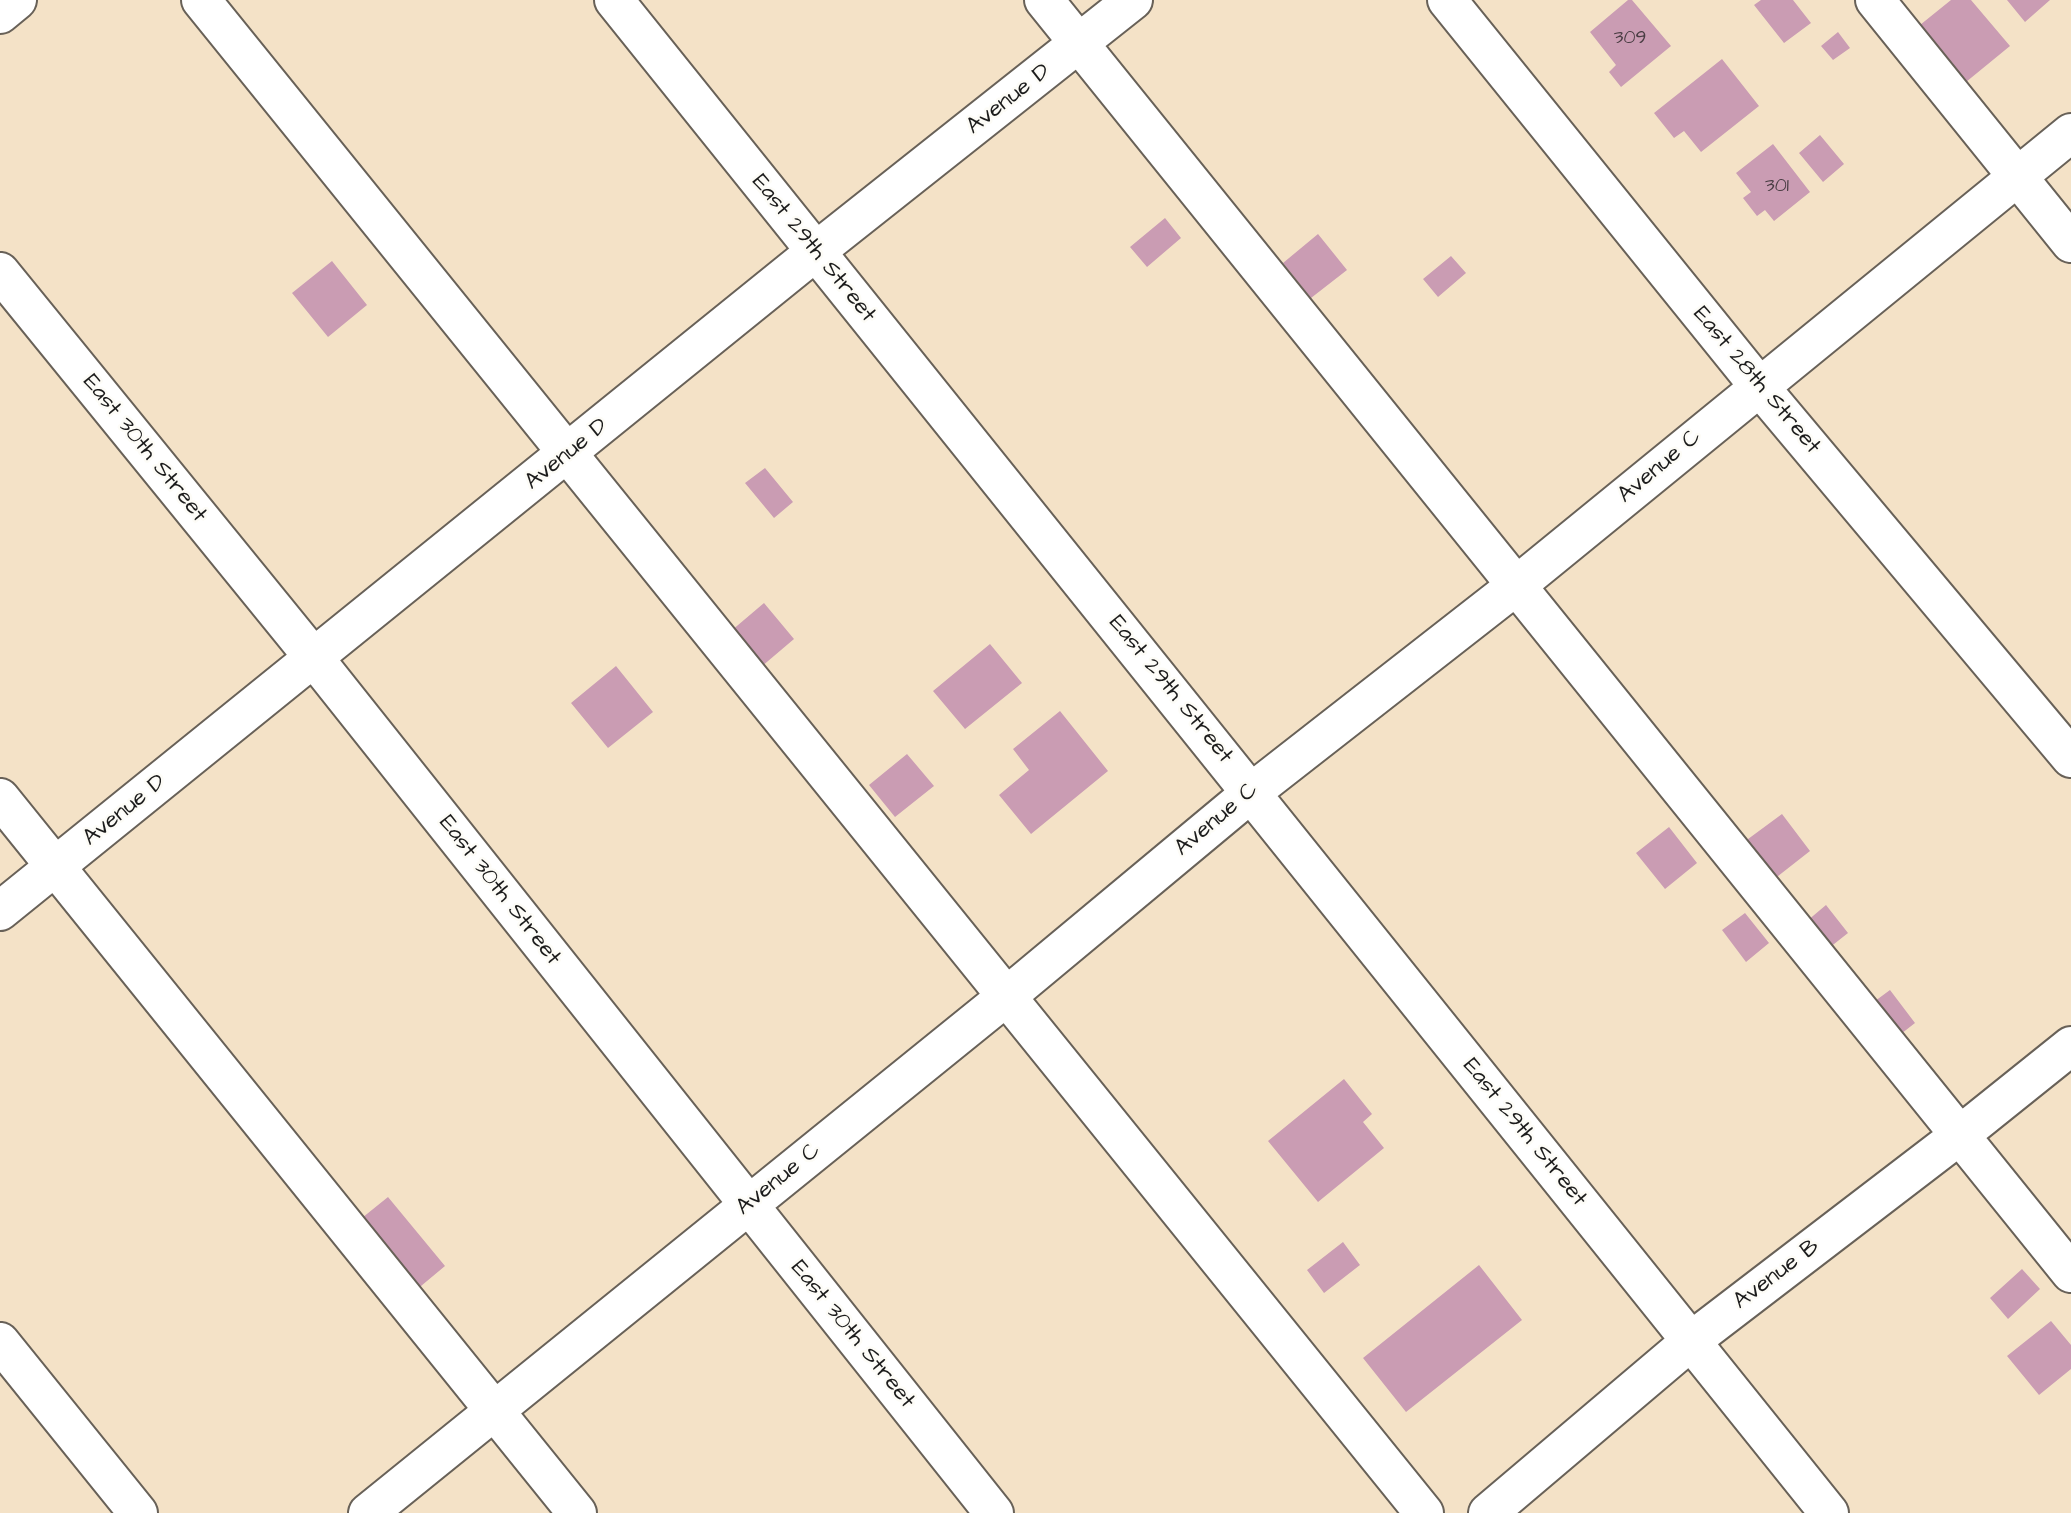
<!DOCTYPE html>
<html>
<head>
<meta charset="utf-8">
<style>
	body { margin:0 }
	canvas { display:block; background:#f4e2c7 }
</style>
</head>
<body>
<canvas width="2071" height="1513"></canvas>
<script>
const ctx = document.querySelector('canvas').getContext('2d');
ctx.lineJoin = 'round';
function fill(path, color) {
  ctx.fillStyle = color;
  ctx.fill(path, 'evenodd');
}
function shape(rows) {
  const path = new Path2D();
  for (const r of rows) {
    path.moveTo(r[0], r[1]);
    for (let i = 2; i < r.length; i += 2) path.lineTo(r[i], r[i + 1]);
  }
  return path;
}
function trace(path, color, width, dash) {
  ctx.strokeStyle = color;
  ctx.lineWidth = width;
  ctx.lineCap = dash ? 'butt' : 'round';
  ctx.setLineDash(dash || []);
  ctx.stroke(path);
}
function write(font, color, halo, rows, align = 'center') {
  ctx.font = font + ' "Architects Daughter",sans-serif';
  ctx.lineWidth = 5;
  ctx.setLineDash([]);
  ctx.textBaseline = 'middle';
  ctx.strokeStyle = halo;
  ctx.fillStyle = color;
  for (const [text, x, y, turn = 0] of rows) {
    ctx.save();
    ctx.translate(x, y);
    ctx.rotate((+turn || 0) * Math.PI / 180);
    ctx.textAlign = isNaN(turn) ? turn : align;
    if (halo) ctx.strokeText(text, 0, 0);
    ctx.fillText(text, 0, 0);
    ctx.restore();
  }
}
const building = shape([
	[1628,0,1632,0,1671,46,1621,87,1609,72,1616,65,1590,32],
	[1761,0,1793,0,1811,23,1784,43,1754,5],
	[1951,0,1971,0,2010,46,1966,82,1920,25],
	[2007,0,2050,0,2025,22],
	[1838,32,1850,48,1833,60,1821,46],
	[1722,59,1759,106,1701,152,1684,131,1674,138,1654,113],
	[1820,135,1844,164,1823,182,1799,153],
	[1773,144,1810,192,1774,221,1765,210,1757,216,1743,198,1751,192,1736,173],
	[1165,218,1181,238,1147,267,1130,247],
	[1318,234,1347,270,1311,298,1283,263],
	[1451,256,1466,273,1438,297,1423,279],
	[332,261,367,305,328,337,292,293],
	[765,468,793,502,774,518,745,483],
	[764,603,794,639,761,667,731,631],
	[990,644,1022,683,965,729,933,691],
	[616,666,653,712,608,748,571,703],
	[1060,711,1108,771,1031,834,999,795,1029,770,1013,749],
	[907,754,934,786,895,817,869,785],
	[1782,814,1810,851,1773,880,1744,842],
	[1669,827,1697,863,1665,889,1636,853],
	[1826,905,1848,933,1829,948,1807,921],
	[1745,913,1769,943,1746,962,1722,930],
	[1890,990,1915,1023,1897,1037,1871,1004],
	[1344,1079,1372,1114,1363,1122,1384,1148,1318,1202,1268,1141],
	[388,1197,445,1266,409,1296,352,1226],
	[1343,1242,1360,1265,1324,1293,1307,1270],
	[1479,1265,1522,1320,1406,1412,1363,1358],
	[2022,1269,2040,1289,2008,1319,1990,1298],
	[2051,1321,2071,1345,2071,1369,2039,1395,2007,1356]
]);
const minor = shape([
	[201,0,1424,1513],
	[614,0,1829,1513],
	[1044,0,2071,1273],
	[1447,0,1758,385,2071,758],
	[1875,0,2071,243],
	[0,14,17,0],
	[0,272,314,658,994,1513],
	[0,798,577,1513],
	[0,911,815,252,1133,0],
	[0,1342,138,1513],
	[368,1513,1007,996,1252,792,1517,585,2071,133],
	[1488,1513,1691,1341,1960,1135,2071,1046]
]);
const numberNames = [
	["309",1630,39],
	["301",1777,187]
];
const streetNames = [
	["Avenue D",1009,100,-38],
	["East 29th Street",813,249,51],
	["East 28th Street",1756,381,50],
	["East 30th Street",144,449,51],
	["Avenue D",567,455,-39],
	["Avenue C",1660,467,-40],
	["East 29th Street",1170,690,51],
	["Avenue D",125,811,-39],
	["Avenue C",1217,820,-40],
	["East 30th Street",499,891,52],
	["East 29th Street",1524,1133,51],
	["Avenue C",779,1180,-39],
	["Avenue B",1777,1275,-37],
	["East 30th Street",852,1335,51]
];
fill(building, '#ca9cb3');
trace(minor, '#686158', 42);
trace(minor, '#fff', 38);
write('19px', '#483c42', null, numberNames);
write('23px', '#1c1c1c', '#fdfcf7', streetNames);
</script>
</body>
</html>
